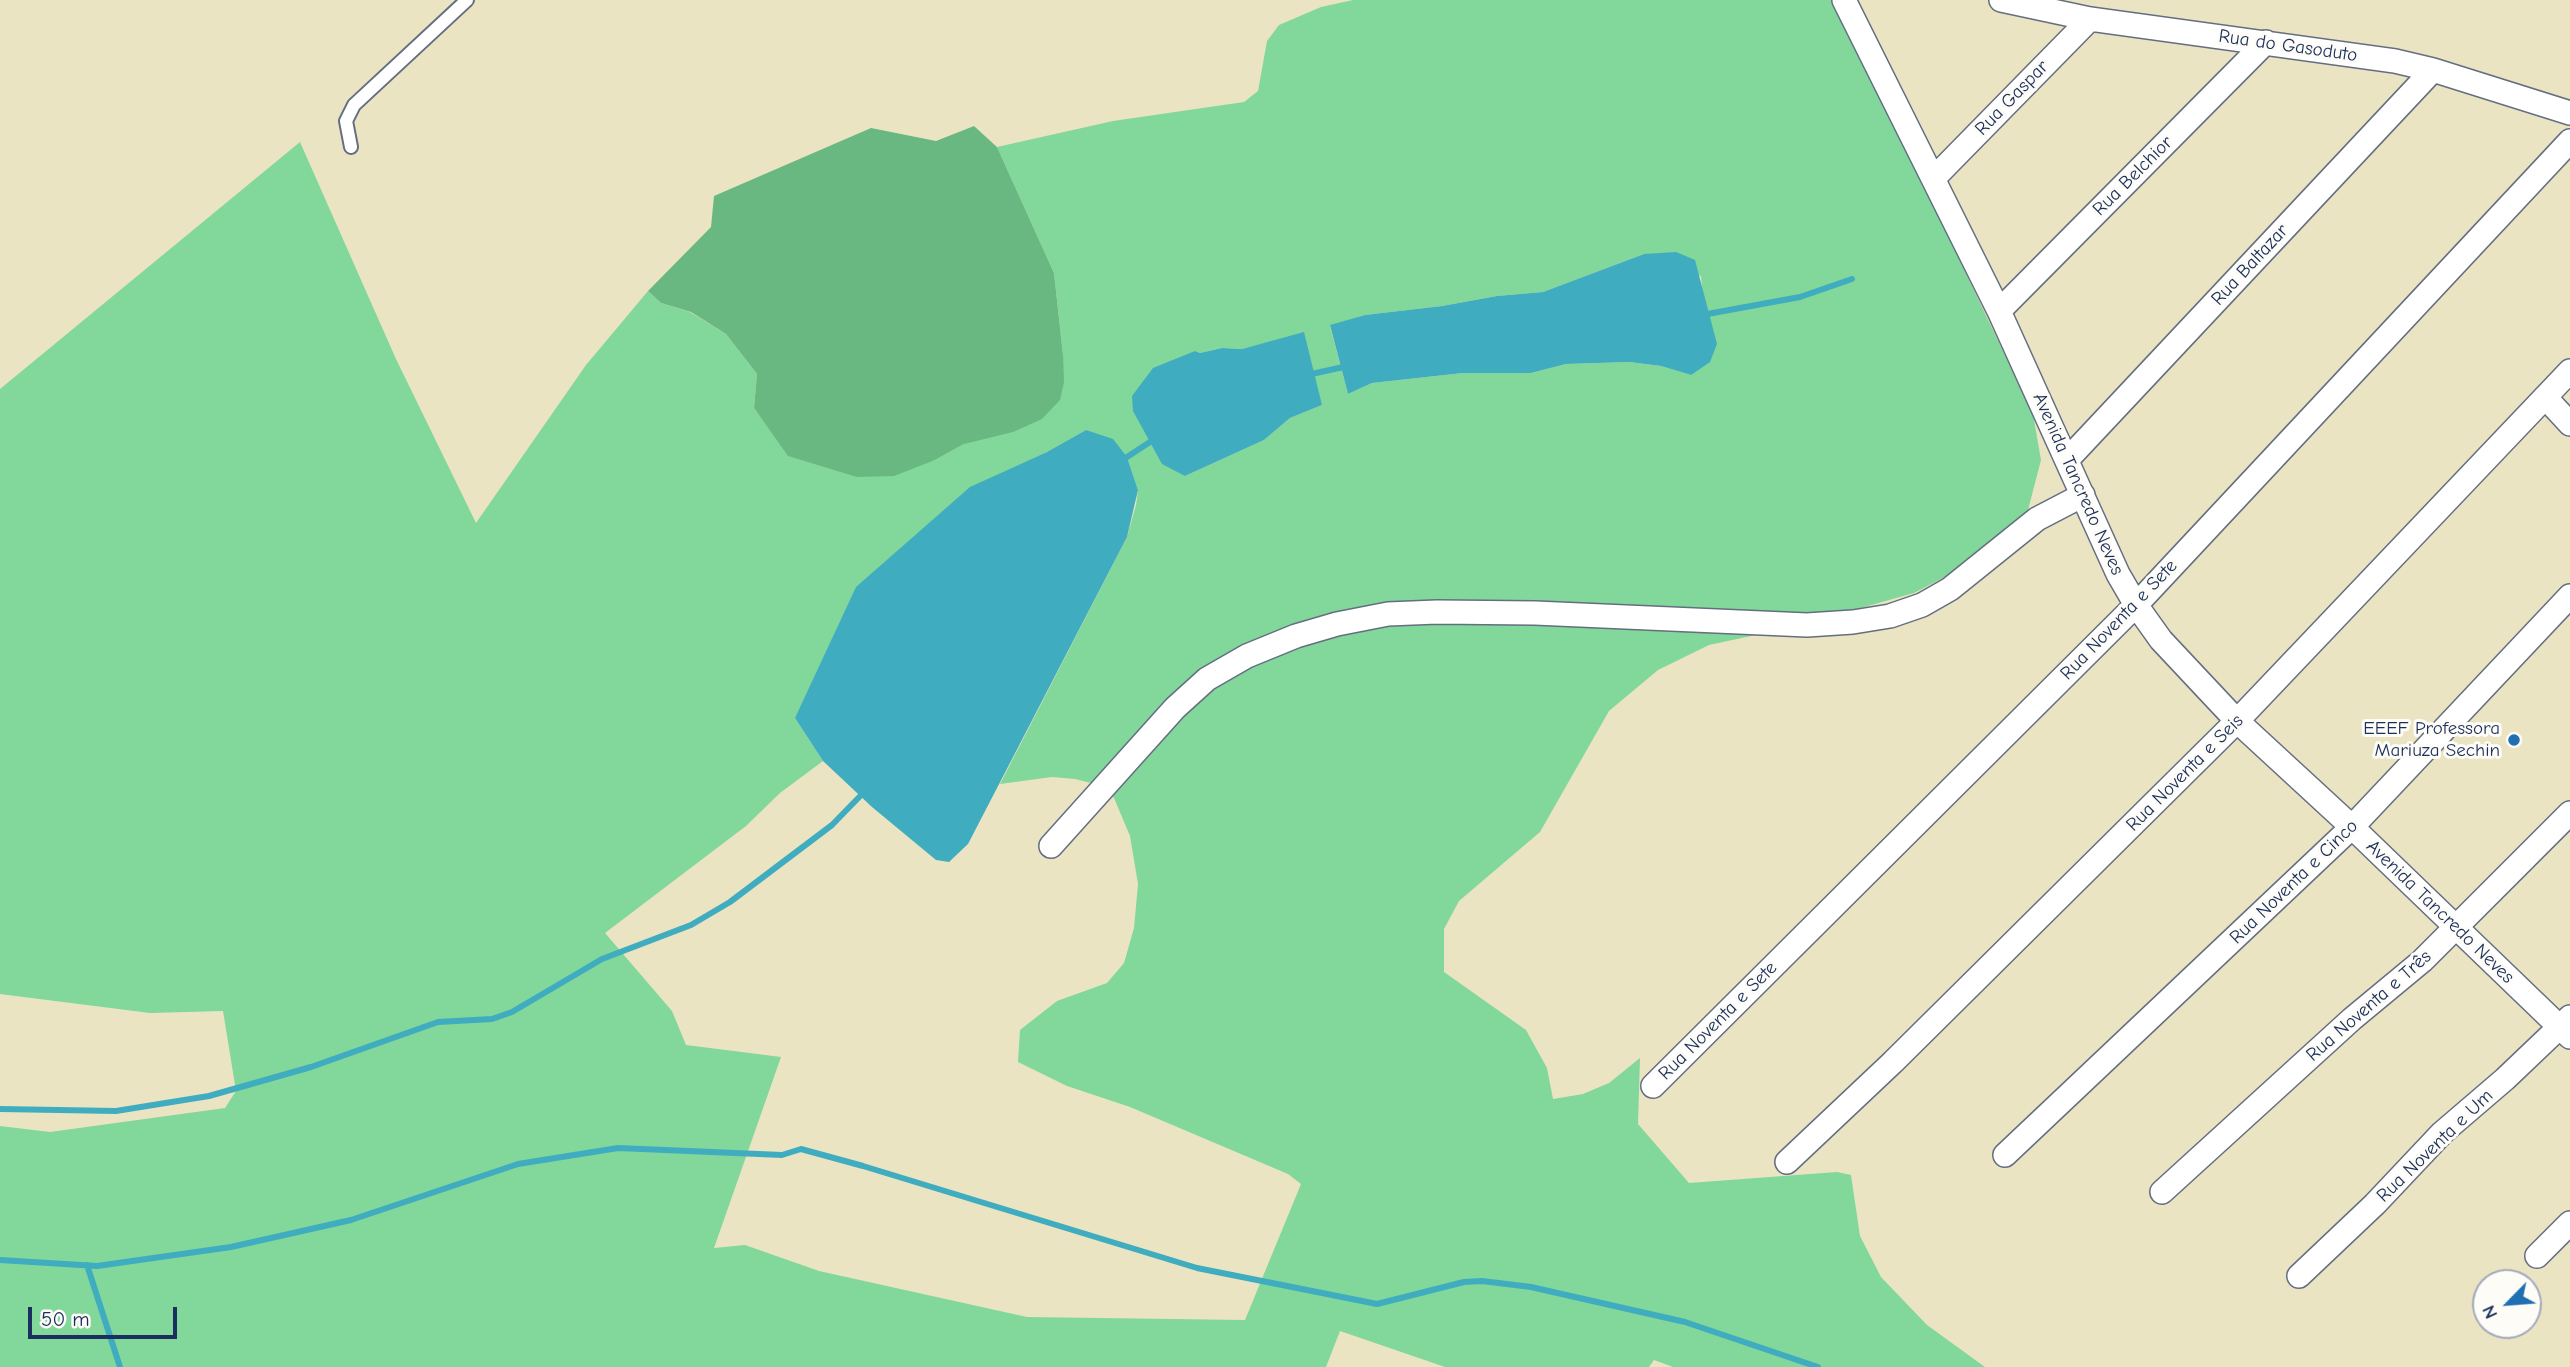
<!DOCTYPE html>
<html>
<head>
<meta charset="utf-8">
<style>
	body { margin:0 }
	#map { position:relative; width:2570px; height:1367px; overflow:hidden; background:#ebe4c3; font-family:"Comic Neue",sans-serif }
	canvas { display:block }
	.north { position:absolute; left:2472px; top:1269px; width:70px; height:70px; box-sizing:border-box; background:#fdfcf7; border:2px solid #a3aaba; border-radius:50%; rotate:245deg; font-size:19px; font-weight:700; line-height:28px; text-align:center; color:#1b2f5e }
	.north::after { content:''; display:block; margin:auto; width:24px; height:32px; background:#1f6fb2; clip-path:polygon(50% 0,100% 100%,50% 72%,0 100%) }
	.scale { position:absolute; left:28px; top:1307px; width:149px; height:32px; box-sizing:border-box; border:4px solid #1b2f5e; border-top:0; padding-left:9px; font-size:21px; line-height:24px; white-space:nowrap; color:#1b2f5e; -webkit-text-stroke:5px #fdfcf7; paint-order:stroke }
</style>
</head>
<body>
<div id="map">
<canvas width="2570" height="1367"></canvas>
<div class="north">N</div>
<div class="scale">50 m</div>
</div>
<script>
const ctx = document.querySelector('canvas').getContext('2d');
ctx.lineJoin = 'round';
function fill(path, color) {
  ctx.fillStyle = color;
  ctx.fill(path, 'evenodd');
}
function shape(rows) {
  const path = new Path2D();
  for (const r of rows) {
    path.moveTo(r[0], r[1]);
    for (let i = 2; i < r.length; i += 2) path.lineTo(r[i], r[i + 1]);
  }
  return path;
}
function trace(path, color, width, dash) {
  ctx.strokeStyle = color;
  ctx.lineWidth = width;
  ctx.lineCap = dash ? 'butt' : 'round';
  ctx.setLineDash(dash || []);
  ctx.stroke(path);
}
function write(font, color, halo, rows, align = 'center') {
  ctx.font = font + ' "Comic Neue",sans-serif';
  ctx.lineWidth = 6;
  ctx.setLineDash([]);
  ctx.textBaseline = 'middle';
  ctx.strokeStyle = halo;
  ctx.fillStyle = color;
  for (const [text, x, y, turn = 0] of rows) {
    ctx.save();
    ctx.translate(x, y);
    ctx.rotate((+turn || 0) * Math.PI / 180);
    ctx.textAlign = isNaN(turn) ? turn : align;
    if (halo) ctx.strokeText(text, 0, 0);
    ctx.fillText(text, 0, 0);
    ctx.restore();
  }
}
const green = shape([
	[1353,0,1832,0,1843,16,2033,414,2041,460,2028,510,1975,561,1914,593,1793,627,1709,645,1658,670,1609,711,1540,832,1459,901,1444,929,1444,972,1526,1030,1547,1068,1553,1099,1583,1094,1609,1083,1640,1058,1638,1124,1689,1183,1837,1172,1851,1175,1860,1236,1881,1277,1927,1325,1985,1367,1673,1367,1654,1360,1649,1367,1445,1367,1340,1331,1326,1367,0,1367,0,1126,50,1132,225,1108,236,1091,223,1011,150,1013,0,994,0,389,300,142,396,359,476,523,586,365,648,291,661,303,690,312,726,334,757,374,754,408,789,456,856,477,935,460,964,444,1063,355,1054,273,997,147,1113,121,1244,102,1258,91,1267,41,1279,25,1321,7],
	[1644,254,1701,276,1703,298,1691,375,1661,366,1629,362,1566,364,1531,373,1463,373,1372,383,1348,394,1330,326,1365,315,1442,306,1497,296,1543,292],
	[1266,343,1322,405,1290,418,1264,440,1185,476,1194,351,1200,353,1222,348,1242,349],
	[1086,430,1127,457,1138,490,1136,505,1127,537,1000,784,1052,777,1075,779,1099,785,1114,798,1130,836,1138,884,1134,928,1124,963,1107,983,1057,1001,1020,1030,1018,1062,1067,1086,1130,1107,1288,1174,1301,1184,1245,1320,1027,1317,819,1271,745,1245,714,1248,781,1057,686,1045,672,1011,605,933,746,826,780,793,823,761,795,718,1045,453]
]);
const forest = shape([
	[974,126,997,147,1054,273,1063,355,1064,382,1060,400,1042,419,1013,432,964,444,935,460,894,476,856,477,788,456,754,408,757,374,726,334,691,312,661,303,648,291,711,227,714,196,871,128,936,141]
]);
const water = shape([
	[1676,252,1695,260,1717,344,1710,362,1691,375,1661,366,1629,362,1566,364,1531,373,1463,373,1372,383,1348,394,1330,325,1365,315,1442,306,1497,296,1543,292,1644,254],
	[1304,332,1322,405,1290,418,1264,440,1185,476,1162,464,1133,411,1132,396,1153,368,1195,351,1200,353,1222,348,1242,349],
	[1086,430,1113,439,1127,457,1138,490,1127,537,968,844,949,862,936,860,872,807,823,761,795,718,856,587,970,487,1045,453]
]);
const stream = shape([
	[1702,315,1800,297,1852,279],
	[1307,375,1348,366],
	[1121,461,1156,438],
	[0,1109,116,1111,209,1096,311,1067,438,1022,492,1019,512,1012,602,959,691,925,730,902,832,825,866,790],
	[0,1260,97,1266,231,1247,351,1220,518,1164,618,1148,782,1155,801,1149,863,1166,1197,1268,1377,1304,1464,1282,1482,1281,1531,1287,1685,1322,1818,1367],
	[87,1265,120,1367]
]);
const service = shape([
	[351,147,346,121,354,105,467,0]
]);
const minor = shape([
	[1844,0,1999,311,2118,574,2136,605,2161,640,2237,721,2352,827,2570,1037],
	[2001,0,2090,19,2395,61,2433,70,2570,113],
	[1934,178,2090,19],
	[1999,311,2266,42],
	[2545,397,2570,424],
	[2067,460,2433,70],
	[1051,846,1175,708,1207,679,1247,656,1296,636,1337,624,1388,614,1437,612,1535,613,1807,625,1853,622,1890,616,1922,605,1950,589,2037,519,2083,495],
	[1653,1086,2136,605,2570,141],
	[2005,1155,2352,827,2570,596],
	[1787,1162,1893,1062,2237,721,2570,371],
	[2162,1192,2352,1019,2422,961,2570,813],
	[2537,1256,2570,1223],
	[2299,1276,2375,1204,2442,1133,2505,1079,2570,1017]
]);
const markers = [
	[2514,740,7,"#1f6fb2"]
];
const streetNames = [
	["Rua do Gasoduto",2288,46,8],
	["Rua Gaspar",2012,98,-46],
	["Rua Belchior",2133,176,-45],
	["Rua Baltazar",2250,265,-47],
	["Avenida Tancredo Neves",2078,484,66],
	["Rua Noventa e Sete",2119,620,-46],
	["Rua Noventa e Seis",2185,773,-45],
	["Rua Noventa e Cinco",2294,882,-44],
	["Avenida Tancredo Neves",2440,912,44],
	["Rua Noventa e Três",2369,1006,-41],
	["Rua Noventa e Sete",1718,1021,-45],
	["Rua Noventa e Um",2435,1146,-44]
];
const poiNames = [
	["EEEF Professora",2500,729],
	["Mariuza Sechin",2500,751]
];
fill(green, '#82d79a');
fill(forest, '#69b882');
fill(water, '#40acc0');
trace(stream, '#40acc0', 6);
trace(service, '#646e81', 16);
trace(minor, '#646e81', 26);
trace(service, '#fff', 12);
trace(minor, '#fff', 23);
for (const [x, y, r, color] of markers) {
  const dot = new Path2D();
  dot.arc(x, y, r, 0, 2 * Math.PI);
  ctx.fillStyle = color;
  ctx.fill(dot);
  trace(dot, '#fdfcf7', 2.5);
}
write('19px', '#1b2f5e', '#fdfcf7', streetNames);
write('19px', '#1b2f5e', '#fdfcf7', poiNames, 'right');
</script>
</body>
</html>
